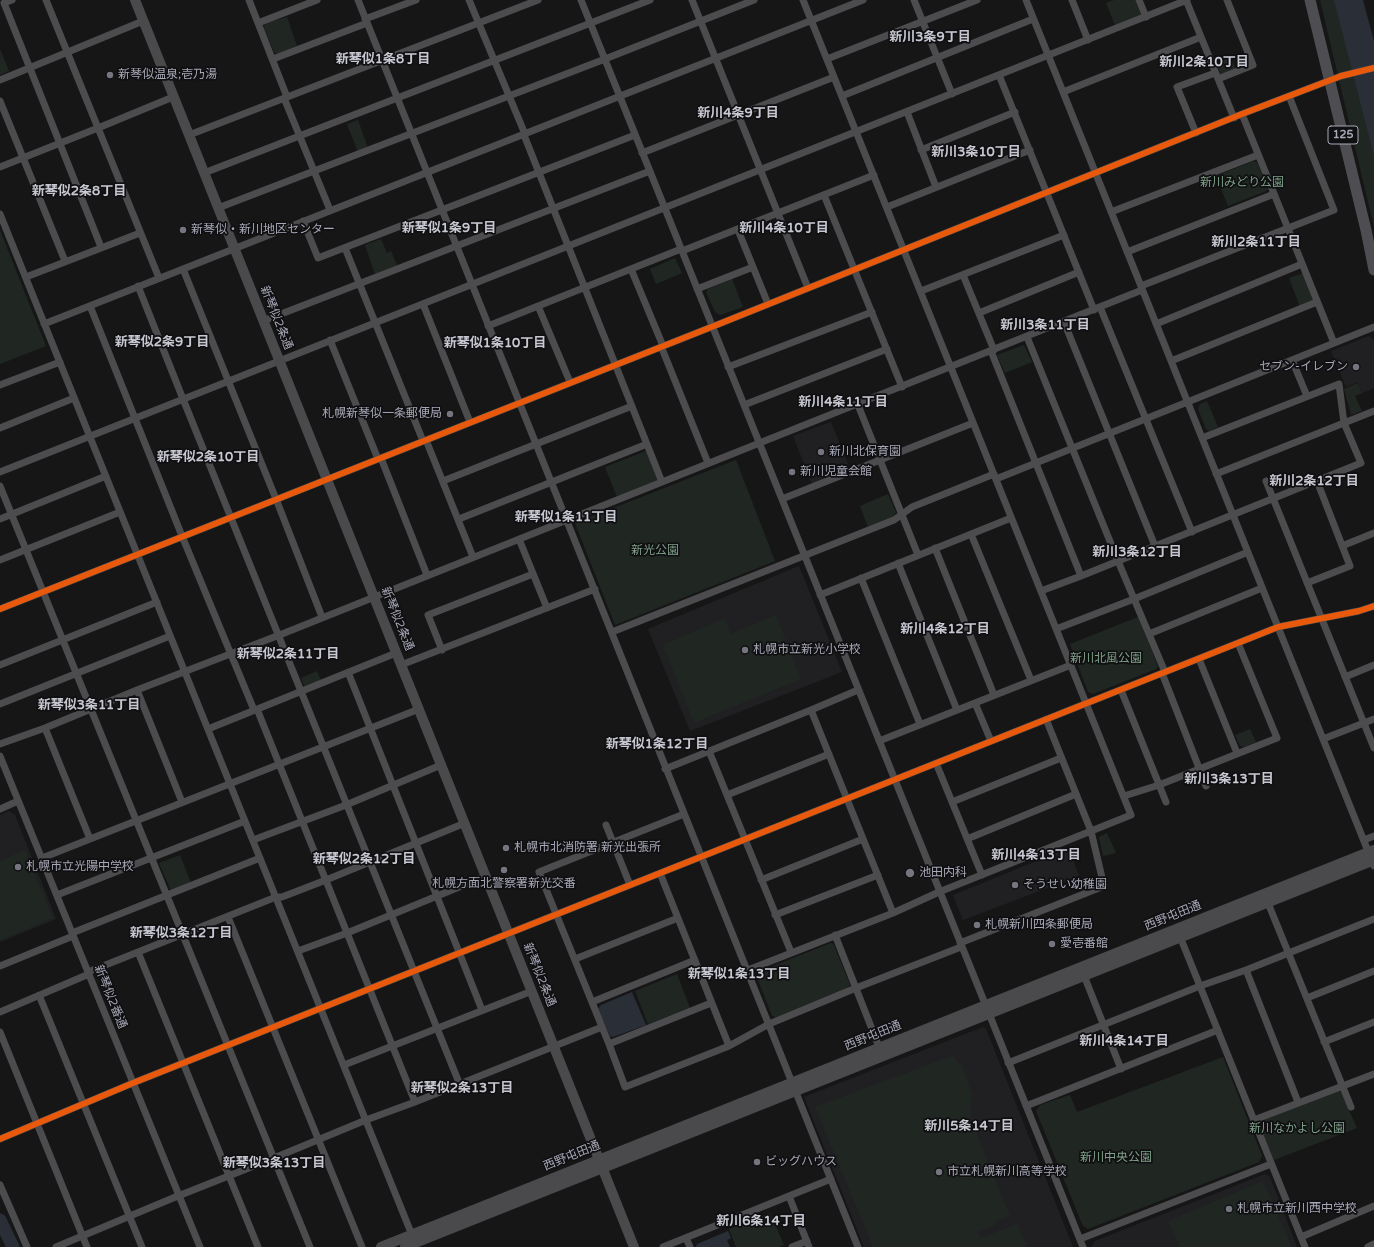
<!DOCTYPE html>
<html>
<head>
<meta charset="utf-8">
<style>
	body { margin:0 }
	canvas { display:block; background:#161616 }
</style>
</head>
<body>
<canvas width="1374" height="1247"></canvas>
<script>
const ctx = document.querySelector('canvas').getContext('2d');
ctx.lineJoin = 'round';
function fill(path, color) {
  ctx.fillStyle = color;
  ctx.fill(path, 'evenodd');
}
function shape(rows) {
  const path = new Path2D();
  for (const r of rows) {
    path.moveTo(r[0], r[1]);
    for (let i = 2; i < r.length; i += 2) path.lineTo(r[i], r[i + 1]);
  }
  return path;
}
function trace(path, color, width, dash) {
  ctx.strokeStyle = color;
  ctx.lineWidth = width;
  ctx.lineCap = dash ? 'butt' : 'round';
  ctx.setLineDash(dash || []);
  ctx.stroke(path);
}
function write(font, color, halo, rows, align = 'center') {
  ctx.font = font + ' "Varela Round","Noto Sans JP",sans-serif';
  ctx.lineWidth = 3.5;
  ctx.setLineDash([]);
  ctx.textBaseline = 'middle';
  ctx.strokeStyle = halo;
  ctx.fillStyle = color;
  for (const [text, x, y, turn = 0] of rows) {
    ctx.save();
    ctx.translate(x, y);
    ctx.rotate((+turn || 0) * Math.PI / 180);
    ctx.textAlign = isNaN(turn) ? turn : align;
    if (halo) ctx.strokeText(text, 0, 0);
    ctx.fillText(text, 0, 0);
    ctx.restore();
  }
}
const built = shape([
	[1369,336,1374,340,1374,388,1362,393,1358,382,1346,387,1331,351],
	[831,422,850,469,812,484,793,436],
	[799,566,842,672,690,731,648,629],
	[9,811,15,815,56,919,0,942,0,815],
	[1069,848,1079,876,963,920,953,895],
	[983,1027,986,1029,1073,1247,864,1247,804,1097],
	[1265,1174,1270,1177,1297,1247,1091,1247,1095,1241]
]);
const green = shape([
	[1114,0,1135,0,1141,15,1115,25,1106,3],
	[1320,0,1346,0,1374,112,1374,227],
	[287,17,297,46,278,54,274,52,264,28,265,23],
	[0,49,9,71,0,75],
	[1230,56,1236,70,1221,75,1216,62],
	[358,120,368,148,358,152,347,124],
	[1254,161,1257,163,1268,188,1266,191,1228,206,1216,176],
	[0,230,46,346,0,364],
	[381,239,387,253,391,251,397,265,375,274,365,245],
	[675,258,682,273,656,284,650,269],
	[1303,273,1314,301,1300,307,1289,278],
	[732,279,743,307,720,315,715,312,706,292,708,289],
	[1024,345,1032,362,1005,373,997,355],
	[1358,383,1362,393,1355,396,1362,411,1351,415,1344,389],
	[1207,401,1218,427,1209,431,1206,429,1198,409,1200,404],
	[646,451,658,480,617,497,605,467],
	[736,460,775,561,615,625,575,523],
	[888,494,896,512,892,518,868,527,860,506],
	[776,615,801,679,694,723,663,645,725,618,731,634],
	[1138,617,1158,666,1156,669,1093,694,1088,692,1070,644],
	[317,671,321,680,304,686,301,678],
	[1250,729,1256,742,1244,747,1240,746,1235,735],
	[1107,833,1116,853,1103,856,1099,837],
	[25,850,53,918,0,940,0,861],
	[180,855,191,883,171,891,159,863],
	[831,943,834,945,850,985,848,988,776,1017,772,1016,756,975,758,972],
	[677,974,690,1008,648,1024,635,991],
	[954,1055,957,1063,961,1063,973,1097,971,1098,970,1117,1010,1216,995,1222,995,1225,977,1232,980,1238,1018,1224,1027,1247,873,1247,815,1107],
	[1223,1057,1262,1156,1259,1162,1088,1229,1083,1226,1036,1111,1040,1105,1070,1095,1077,1112],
	[1340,1090,1357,1128,1274,1160,1258,1122],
	[1263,1181,1292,1247,1180,1247,1168,1221],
	[770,1213,784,1245,779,1247,736,1247,729,1229]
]);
const water = shape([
	[1334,0,1363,0,1374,41,1374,156],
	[632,992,646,1025,613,1037,610,1036,598,1009,601,1005],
	[728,1231,731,1238,727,1240,730,1247,696,1247,697,1244]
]);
const river = shape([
	[0,1220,13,1247]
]);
const street = shape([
	[12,0,4,3,101,247],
	[46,0,159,278],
	[249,0,287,97],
	[358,0,858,1247],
	[469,0,525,134],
	[581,0,1083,1247],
	[692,0,808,288],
	[914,0,952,94],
	[1026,0,1374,866],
	[1072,0,1088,40],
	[1139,0,1146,17],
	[1186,0,1234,118],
	[365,19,416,0],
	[258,23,317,0],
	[273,59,367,23],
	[827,59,977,0],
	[999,75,1094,310],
	[1218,79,1253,65,1227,0],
	[0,80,143,21],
	[1063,92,1201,37],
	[842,96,1033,19],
	[284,98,330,210],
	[0,101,65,261],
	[907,112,936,187],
	[1242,114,1334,343],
	[1196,133,1177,87,1215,73],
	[189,135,538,0],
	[524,135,662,482],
	[921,150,1015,112],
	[642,153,834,77],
	[0,167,98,128,173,97],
	[204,173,650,0],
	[824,195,902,387],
	[887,207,1030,150],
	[218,208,605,59,754,0],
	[1111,212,1258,155],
	[0,214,412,1235],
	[303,221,318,258,635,135],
	[738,230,768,304],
	[345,248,423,441],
	[682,251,874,175],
	[1127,252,1274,194],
	[183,269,278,504,322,617],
	[631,269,663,346],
	[963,275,994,350],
	[26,277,140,233],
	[138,286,183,399,460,1085],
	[1141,286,1334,210,1289,96],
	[697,289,753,267],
	[921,291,1064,235],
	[423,304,470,422],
	[90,306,182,536,254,710],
	[538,306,570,382],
	[1100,307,1192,532],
	[979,313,1079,272],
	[263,321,650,171],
	[1064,322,1155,546],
	[44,324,863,0],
	[1156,324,1302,264],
	[488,326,681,249],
	[1027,337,1118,561,1165,672],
	[330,340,378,459],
	[661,346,708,463],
	[991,351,1081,576],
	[1292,360,1307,396],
	[1171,361,1317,302],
	[728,367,872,312],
	[0,385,60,362],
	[744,405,887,349],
	[858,405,918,555],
	[0,428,74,398],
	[426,440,473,557],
	[381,458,427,575],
	[0,472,1187,0],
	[1216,474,1374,411],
	[996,479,1374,327],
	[443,481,632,406],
	[1266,481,1374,748],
	[0,486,310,1247],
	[782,499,973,423],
	[0,519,106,476],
	[459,519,647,444],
	[971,534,1031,680],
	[519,539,547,608],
	[1342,546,1374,533],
	[935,548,994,695],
	[0,560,120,512],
	[898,563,957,710],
	[861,578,920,724],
	[1307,583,1350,566,1317,481],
	[1041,591,1081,576,1361,463,1344,423,1339,384,1202,438],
	[820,595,1011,518],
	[0,609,719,324,1242,114,1341,76,1374,68],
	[1056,629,1134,599,1248,552],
	[612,632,894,520,912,507,994,474],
	[1149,634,1262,588],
	[442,650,428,615,533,574],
	[1199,659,1237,753],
	[0,665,157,602],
	[401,665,595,589],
	[348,672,482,1010],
	[1162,673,1206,786],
	[1345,677,1374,665],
	[137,690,182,802],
	[1121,690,1166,802],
	[975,703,991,741],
	[0,704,170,636],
	[257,709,415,1102],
	[811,710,893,913],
	[45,728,90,839],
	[208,729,396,653],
	[1323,739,1374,719],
	[879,741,1071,665],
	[0,744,45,728,137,690,282,634,1142,290],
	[709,751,791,952],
	[0,756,200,1247],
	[936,763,982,875],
	[665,769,811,710,858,690],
	[727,795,829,754],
	[1124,796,1159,785,1277,738,1238,643],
	[952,802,1061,758],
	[0,809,18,801],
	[684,814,539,872,609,1044,625,1087,729,1046,769,1024,856,988,961,947],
	[606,825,630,885],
	[967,839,1076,794],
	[253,840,346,805,441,765],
	[1364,840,1374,836],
	[42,858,419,709],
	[660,873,729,1046],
	[761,880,863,839],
	[57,895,245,821],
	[1266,898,1351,1107],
	[775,915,878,875],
	[228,917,362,1247],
	[72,933,260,858],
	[1179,934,1305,1247],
	[835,935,881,1052],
	[960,943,1104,886,1091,831,1046,719],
	[298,951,347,933,486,876],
	[138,952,258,1247],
	[575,959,678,918],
	[0,966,73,936],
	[748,970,893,913,939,892,1131,815,803,0],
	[1246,970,1298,1102],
	[88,972,276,897,282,897,326,880,465,823],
	[1083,973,1121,1069],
	[39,995,142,1247],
	[1307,998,1374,971],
	[592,1002,695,960],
	[0,1012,89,974],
	[0,1032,87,1247],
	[1324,1042,1374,1022],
	[609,1044,711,1003],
	[1008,1063,1200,986,1246,970,1374,919],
	[344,1065,532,991],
	[1026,1106,1218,1030],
	[1254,1120,1374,1074],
	[0,1139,133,1083,1278,627,1359,611,1374,606],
	[0,1185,27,1247],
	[789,1196,809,1247],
	[1301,1237,1374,1206],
	[686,1238,690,1247],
	[1080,1239,1271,1164],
	[56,1247,173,1198,274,1158,366,1120,415,1102,602,1027],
	[663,1247,831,1179],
	[792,1247,807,1241],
	[1368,1247,1374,1244]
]);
const secondary = shape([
	[135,0,634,1247],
	[381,1247,1374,850],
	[405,1247,1374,860]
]);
const primary = shape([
	[1310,0,1366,230,1374,270]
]);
const cycleway = shape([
	[0,609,719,324,1242,114,1341,76,1374,68],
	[0,1139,133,1083,1278,627,1359,611,1374,606]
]);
const markers = [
	[110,75,4,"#74757e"],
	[183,230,4,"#74757e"],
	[1356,367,4,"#74757e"],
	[450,414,4,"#74757e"],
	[821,452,4,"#74757e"],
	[792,472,4,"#74757e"],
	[745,650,4,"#74757e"],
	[506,848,4,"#74757e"],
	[18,867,4,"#74757e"],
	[504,870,4,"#74757e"],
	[910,873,5,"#74757e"],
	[1015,885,4,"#74757e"],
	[977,925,4,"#74757e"],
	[1052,944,4,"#74757e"],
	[757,1162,4,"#74757e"],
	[939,1172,4,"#74757e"],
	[1229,1209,4,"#74757e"]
];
const shields = [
	[1343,135,30]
];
const shieldNames = [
	["125",1343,135]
];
const poiNames = [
	["新琴似温泉;壱乃湯",118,75],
	["新琴似・新川地区センター",191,230],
	["セブン-イレブン",1348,367,"right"],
	["札幌新琴似一条郵便局",442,414,"right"],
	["新川北保育園",829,452],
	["新川児童会館",800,472],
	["札幌市立新光小学校",753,650],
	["札幌市北消防署 新光出張所",514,848],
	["札幌市立光陽中学校",26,867],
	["池田内科",919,873],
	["札幌方面北警察署新光交番",504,884,"center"],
	["そうせい幼稚園",1023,885],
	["札幌新川四条郵便局",985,925],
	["愛壱番館",1060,944],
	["ビッグハウス",765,1162],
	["市立札幌新川高等学校",947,1172],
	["札幌市立新川西中学校",1237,1209]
];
const parkNames = [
	["新川みどり公園",1242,183],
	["新光公園",655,551],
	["新川北風公園",1106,659],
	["新川なかよし公園",1297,1129],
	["新川中央公園",1116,1158]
];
const streetNames = [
	["新琴似2条通",276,318,68],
	["新琴似2条通",397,619,68],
	["西野屯田通",1173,916,-22],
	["新琴似2条通",539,975,68],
	["新琴似2番通",110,997,68],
	["西野屯田通",873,1036,-22],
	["西野屯田通",572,1156,-22]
];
const neighbourhoodNames = [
	["新川3条9丁目",930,38],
	["新琴似1条8丁目",383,60],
	["新川2条10丁目",1204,63],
	["新川4条9丁目",738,114],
	["新川3条10丁目",976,153],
	["新琴似2条8丁目",79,192],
	["新琴似1条9丁目",449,229],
	["新川4条10丁目",784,229],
	["新川2条11丁目",1256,243],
	["新川3条11丁目",1045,326],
	["新琴似2条9丁目",162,343],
	["新琴似1条10丁目",495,344],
	["新川4条11丁目",843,403],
	["新琴似2条10丁目",208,458],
	["新川2条12丁目",1314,482],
	["新琴似1条11丁目",566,518],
	["新川3条12丁目",1137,553],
	["新川4条12丁目",945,630],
	["新琴似2条11丁目",288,655],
	["新琴似3条11丁目",89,706],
	["新琴似1条12丁目",657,745],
	["新川3条13丁目",1229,780],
	["新川4条13丁目",1036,856],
	["新琴似2条12丁目",364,860],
	["新琴似3条12丁目",181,934],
	["新琴似1条13丁目",739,975],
	["新川4条14丁目",1124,1042],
	["新琴似2条13丁目",462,1089],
	["新川5条14丁目",969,1127],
	["新琴似3条13丁目",274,1164],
	["新川6条14丁目",761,1222]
];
fill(built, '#202022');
fill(green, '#202622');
fill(water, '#2a2e37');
trace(river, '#2a2e37', 13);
trace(street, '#4c4c4f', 7);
trace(secondary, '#4a4a4d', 10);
trace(primary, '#4e4d52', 11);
trace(cycleway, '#e8590c', 6);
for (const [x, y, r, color] of markers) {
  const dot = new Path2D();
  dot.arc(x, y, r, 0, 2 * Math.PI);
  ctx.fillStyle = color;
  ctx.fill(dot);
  trace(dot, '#101012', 1.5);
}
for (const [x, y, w] of shields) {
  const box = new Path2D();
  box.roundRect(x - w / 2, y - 9, w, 18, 3);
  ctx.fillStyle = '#101012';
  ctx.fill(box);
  trace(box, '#a7a8b6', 1);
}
write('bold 11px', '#a7a8b6', null, shieldNames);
write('12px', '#a7a8b6', '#101012', poiNames, 'left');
write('12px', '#7fa089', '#101012', parkNames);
write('12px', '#a7a8b6', '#101012', streetNames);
write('bold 13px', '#c8c8d2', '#101012', neighbourhoodNames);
</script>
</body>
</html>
